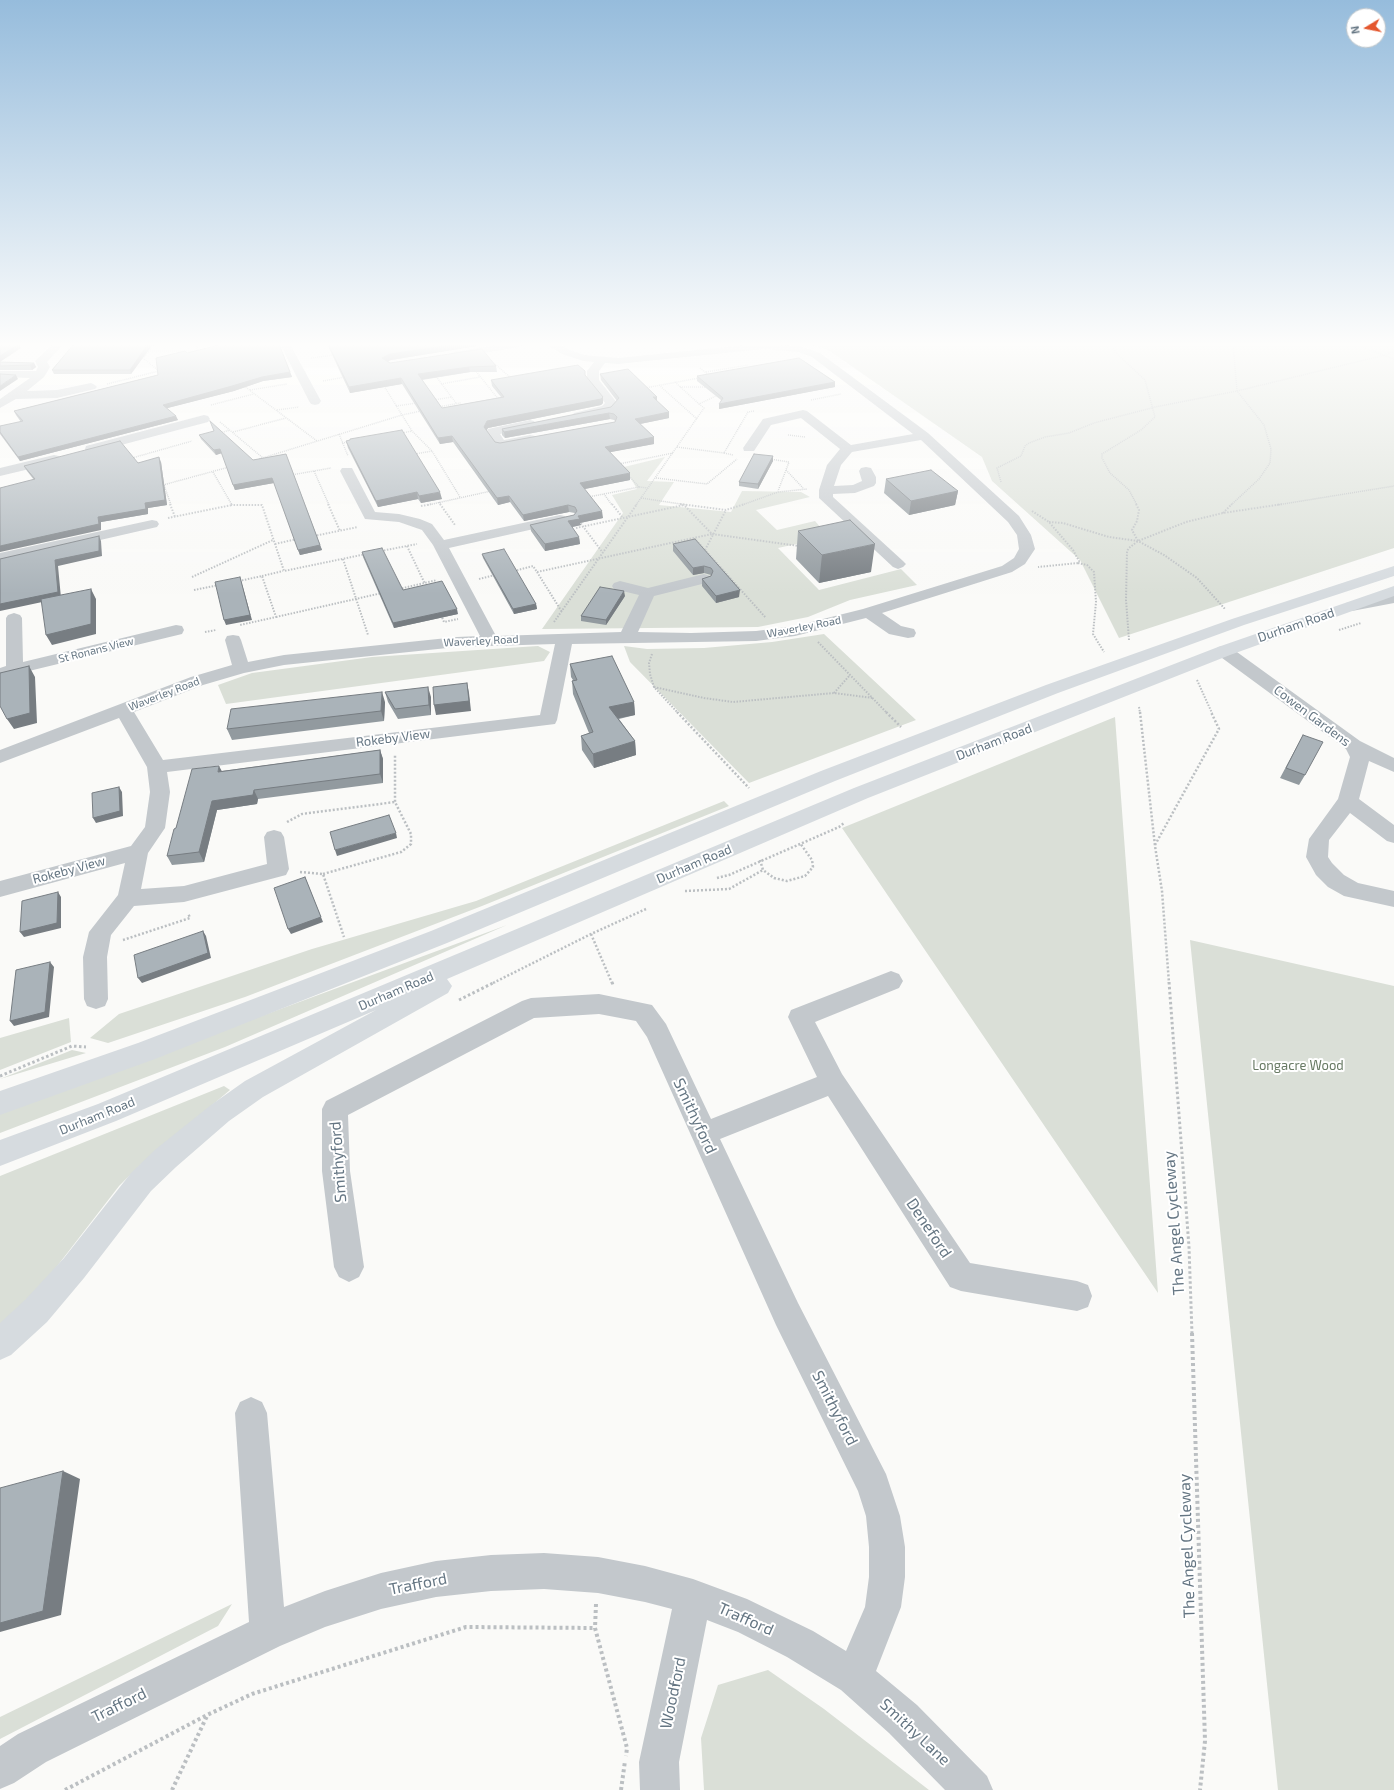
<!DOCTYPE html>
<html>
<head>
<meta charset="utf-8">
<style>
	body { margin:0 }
	#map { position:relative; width:1394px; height:1790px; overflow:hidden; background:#fafaf8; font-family:"Exo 2",sans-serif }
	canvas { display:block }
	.north { position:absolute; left:1346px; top:8px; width:40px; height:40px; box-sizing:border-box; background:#fff; border:1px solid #c1c8cd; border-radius:50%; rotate:260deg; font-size:11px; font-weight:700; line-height:16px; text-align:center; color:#657683 }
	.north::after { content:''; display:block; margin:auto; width:14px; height:18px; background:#e4572e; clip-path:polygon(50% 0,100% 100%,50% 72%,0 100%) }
</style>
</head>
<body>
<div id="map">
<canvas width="1394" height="1790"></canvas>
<div class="north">N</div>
</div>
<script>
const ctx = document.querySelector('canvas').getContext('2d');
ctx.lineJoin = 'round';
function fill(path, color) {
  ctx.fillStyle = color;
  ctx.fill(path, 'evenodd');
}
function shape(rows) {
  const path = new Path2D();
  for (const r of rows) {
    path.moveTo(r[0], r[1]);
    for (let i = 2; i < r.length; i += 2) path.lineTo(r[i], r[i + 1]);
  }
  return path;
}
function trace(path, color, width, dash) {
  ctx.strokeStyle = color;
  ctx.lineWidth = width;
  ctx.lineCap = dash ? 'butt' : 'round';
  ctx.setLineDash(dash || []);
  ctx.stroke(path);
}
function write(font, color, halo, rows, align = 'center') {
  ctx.font = font + ' "Exo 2",sans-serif';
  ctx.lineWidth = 4;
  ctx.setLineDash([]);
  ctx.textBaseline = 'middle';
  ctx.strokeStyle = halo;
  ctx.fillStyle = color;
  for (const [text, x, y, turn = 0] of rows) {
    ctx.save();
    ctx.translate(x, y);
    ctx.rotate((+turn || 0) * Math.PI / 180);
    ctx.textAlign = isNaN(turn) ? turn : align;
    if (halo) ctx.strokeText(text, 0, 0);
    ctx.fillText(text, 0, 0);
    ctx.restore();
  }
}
const green = shape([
	[806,344,1394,344,1394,548,1119,638,1080,560,992,481,982,457,827,349],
	[665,457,647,481,674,482,659,505,731,512,742,491,801,492,810,497,756,510,777,530,815,521,829,537,778,548,819,590,901,569,917,585,850,600,808,617,758,627,542,629,623,513,612,495,637,489,624,467],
	[824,634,916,720,749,783,630,662,624,646,647,649,704,648,772,642],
	[538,646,550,652,544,661,226,704,218,685,252,673,372,657],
	[1115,717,1158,1293,842,828],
	[724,801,729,806,482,906,245,997,108,1043,90,1038,119,1014,312,949,476,901],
	[507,925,225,1047,0,1133,0,1113],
	[1190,940,1394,986,1394,1790,1278,1790],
	[69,1018,71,1042,0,1070,0,1038],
	[72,1050,86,1053,0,1079],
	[224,1086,230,1090,136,1169,119,1186,41,1287,0,1326,0,1176],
	[232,1604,218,1626,0,1739,0,1717],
	[768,1670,824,1709,929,1790,704,1790,701,1738,718,1685]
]);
const pathFar4 = shape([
	[155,344,143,358,159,371],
	[195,344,198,351],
	[1113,344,1115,352,1145,380,1155,417,1141,430,1102,454,1102,458,1110,473,1129,490,1137,505],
	[1354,344,1394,359],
	[146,351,195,351],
	[311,358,334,355],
	[495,364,512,379],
	[700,368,710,376],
	[475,370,499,400],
	[706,372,748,365],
	[435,375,456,403],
	[323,381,345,377],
	[675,382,699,404],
	[107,384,159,371],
	[441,384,480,377],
	[659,385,697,419],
	[244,386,317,441],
	[384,386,412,431,432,451,460,497],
	[680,387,707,387],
	[645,388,699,378],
	[250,390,287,384],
	[434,400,452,397],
	[811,400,841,394],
	[211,405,254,394],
	[396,406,417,403],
	[438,407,460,403,463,406],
	[277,410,299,407],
	[220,422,263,458],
	[233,432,286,418],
	[220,433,230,430],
	[402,433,412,431],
	[339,434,348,456],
	[788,435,805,437],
	[342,443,349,442],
	[677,447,724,453,748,412,754,411],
	[724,453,733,455],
	[415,454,432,451],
	[132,458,192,441],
	[259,459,402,415,421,411],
	[770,459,789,462,778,491],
	[619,464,673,453],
	[786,470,803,488],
	[213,472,232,505],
	[291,475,314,471],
	[629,476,639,487],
	[656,478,707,484,737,459],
	[1001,482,997,468,1021,456,1025,446,1029,443,1045,437,1069,433,1094,423,1155,407,1237,391,1385,355,1394,351],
	[163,485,229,467],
	[164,485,171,505],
	[604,494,639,487,648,488],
	[588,497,604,494,612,505],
	[641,498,687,505],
	[439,502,441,505],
	[329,505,314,471,331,468],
	[428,505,491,491],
	[636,505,704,408,699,404,718,395],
	[742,505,778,492,807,489],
	[1231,505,1259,479,1270,463,1271,449,1264,425,1237,391,1233,344],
	[1277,505,1394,486]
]);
const pathFar3 = shape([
	[170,504,175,517],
	[231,504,232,505,262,505,284,571,366,554],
	[328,504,340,531],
	[440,504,455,525],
	[612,504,623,518],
	[680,504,726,510,745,504],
	[683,504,712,534,799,546],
	[1136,504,1139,510,1137,521,1132,530,1138,541],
	[421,506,432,504],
	[1032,511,1049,522,1073,550,1079,561,1078,563,1038,567],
	[1223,513,1232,504],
	[168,518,232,505],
	[579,521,603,553],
	[1049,522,1063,523,1109,537,1138,541,1164,555,1197,578,1225,609],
	[576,528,684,505],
	[314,536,358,527],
	[696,540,766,618],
	[275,544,297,539],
	[407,546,425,584],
	[705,550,726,510],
	[381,551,417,544],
	[343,559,368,635],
	[1078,563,1087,565,1094,572,1096,602,1093,634,1104,652],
	[514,571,533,566,537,572,712,534],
	[537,572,562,612],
	[262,576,283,571],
	[192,577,273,540],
	[479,579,495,575],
	[239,581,262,576,276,617,240,625],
	[399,589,437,580],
	[194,590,219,585],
	[441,615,444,622,458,619],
	[276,617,382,593],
	[554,622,637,504],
	[1339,630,1361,623],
	[205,632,216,630],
	[1129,640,1126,600,1127,551,1129,548,1138,541,1186,522,1223,513,1283,504],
	[818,642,887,713],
	[652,654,649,663,650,674,654,687,678,713],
	[1197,680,1212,713],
	[654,687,704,698,733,702,834,693,873,698],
	[834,693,850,675],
	[1139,707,1140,713]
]);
const pathFar2 = shape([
	[677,712,749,788],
	[886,712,901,727],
	[1140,712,1155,846,1162,891,1169,983],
	[287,822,302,814,395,802],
	[1155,845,1219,729,1211,712],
	[760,860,763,870,774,878,787,881,805,876,813,867,812,860,800,843],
	[300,872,323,874,344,937],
	[323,874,401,852,411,844,411,834,395,802,395,755],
	[717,878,729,875,839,827,844,823],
	[685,891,729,889,763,870],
	[591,934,612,983],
	[123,940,190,918,188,913],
	[493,983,591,934,646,909]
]);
const pathFar1 = shape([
	[612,982,613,985],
	[1169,982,1189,1247,1192,1334],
	[459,1000,495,982],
	[0,1076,72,1046,86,1047]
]);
const path = shape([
	[1192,1333,1205,1741,1200,1790],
	[596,1604,595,1628,627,1748,626,1756],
	[65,1790,207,1715,252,1694,466,1627,595,1628],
	[172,1790,207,1716],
	[621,1790,625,1761]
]);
const minor = shape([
	[53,344,64,344,47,362,50,367,44,377,27,391,57,390,91,383,95,385,97,387,95,389,57,398,16,399,0,408,0,399,30,378,0,377,0,371,36,371,38,367,35,361,53,344],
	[280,344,290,344,321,401,319,404,315,405,311,404,309,401,280,344],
	[502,344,524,344,519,347,454,358,448,355,454,352,502,344],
	[548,344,560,344,570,350,585,355,618,358,755,344,800,346,820,353,928,433,1019,516,1031,535,1035,549,1025,564,1012,572,882,613,901,626,914,629,916,633,914,637,908,638,889,634,866,618,795,636,756,641,572,644,557,720,555,724,167,772,170,792,165,828,148,853,141,889,184,886,267,864,264,837,267,832,274,830,281,832,284,837,289,869,286,875,184,902,134,906,111,935,107,957,108,999,105,1006,96,1009,87,1006,84,999,83,957,89,932,118,895,125,863,0,897,0,881,131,846,145,827,150,792,147,767,119,718,0,763,0,750,191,677,232,665,225,640,227,636,233,635,239,636,241,640,248,662,284,655,457,637,480,636,433,545,422,530,399,522,365,519,340,471,342,468,352,468,375,512,399,514,420,519,432,524,444,540,560,515,565,516,567,519,565,522,449,548,496,636,621,632,639,595,614,589,612,586,614,583,620,581,648,588,704,574,710,576,712,579,710,582,654,596,638,632,691,633,756,631,795,626,863,609,1002,566,1014,558,1019,549,1017,535,1008,522,921,440,852,452,841,465,834,486,853,485,862,481,859,471,861,468,866,467,871,468,876,477,876,483,874,486,855,493,833,494,833,497,903,561,906,564,903,567,898,569,893,567,819,498,819,490,827,465,840,449,801,418,771,425,754,451,744,451,743,448,763,419,803,410,807,411,851,445,913,434,812,357,798,352,764,349,618,364,605,363,599,371,599,380,618,404,610,412,578,420,574,419,572,416,574,413,602,406,605,403,587,380,587,371,594,362,583,361,562,354,549,346,548,344],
	[555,644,540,715,163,760,134,712,203,685,244,673,284,665,457,647,555,644],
	[204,415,208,416,210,419,208,422,91,453,86,452,85,449,86,446,204,415],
	[530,420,534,421,536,424,534,427,500,434,504,440,530,435,535,436,536,439,535,442,501,448,496,447,486,432,488,429,530,420],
	[54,455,59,456,61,459,59,462,0,476,0,468,54,455],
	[152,520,157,521,159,524,157,527,0,563,0,553,152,520],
	[1394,593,1394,603,1352,611,1346,609,1344,606,1346,603,1394,593],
	[14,613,20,615,22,618,23,662,176,625,182,626,184,630,182,634,0,678,0,668,6,666,6,618,8,615,14,613],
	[1224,646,1230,647,1360,741,1394,758,1394,772,1369,761,1359,799,1394,825,1394,843,1387,841,1350,813,1329,840,1328,857,1332,863,1344,875,1358,883,1394,891,1394,907,1344,896,1328,887,1316,875,1306,857,1309,839,1338,799,1350,757,1346,749,1218,655,1215,651,1218,647,1224,646],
	[891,971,899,974,903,981,899,988,815,1022,842,1074,970,1263,1077,1281,1088,1285,1092,1296,1088,1307,1077,1311,961,1291,950,1287,828,1096,720,1139,798,1303,886,1474,900,1516,905,1547,905,1577,901,1607,876,1671,917,1705,987,1776,993,1790,945,1790,889,1733,841,1690,787,1657,738,1632,707,1620,679,1762,680,1790,640,1790,639,1762,672,1609,645,1602,598,1593,544,1589,491,1591,436,1597,381,1609,325,1627,280,1646,46,1762,14,1783,0,1789,0,1746,18,1734,249,1622,235,1413,240,1402,251,1397,262,1402,267,1413,284,1607,325,1591,381,1573,436,1561,491,1555,544,1553,598,1557,645,1566,693,1579,747,1599,813,1631,846,1651,865,1607,869,1577,869,1547,866,1516,858,1491,776,1325,647,1037,636,1021,599,1014,534,1018,348,1115,350,1171,364,1267,359,1277,349,1282,339,1277,334,1267,322,1171,322,1109,326,1101,522,1001,531,998,599,994,652,1005,666,1024,711,1119,817,1077,788,1017,791,1010,891,971]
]);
const major = shape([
	[1394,566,1394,576,1244,625,1058,693,835,781,447,943,155,1059,0,1115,0,1091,138,1043,431,931,821,771,1046,685,1232,619,1394,566],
	[1394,586,1394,596,1230,655,868,798,447,979,452,986,448,993,263,1097,229,1121,176,1167,151,1191,84,1278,47,1322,11,1355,0,1360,0,1323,25,1300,64,1258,131,1173,156,1149,211,1105,245,1081,376,1010,116,1121,0,1166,0,1140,98,1104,854,788,1218,647,1394,586]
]);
const wall = shape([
	[74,344,153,344,131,374,54,374,52,370],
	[327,344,476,344,477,346,391,360,388,361,390,363,496,366,497,372,470,372,422,380,442,408,501,397,492,386,491,380,585,375,603,403,601,405,488,428,486,430,495,442,500,443,615,422,615,421,614,420,610,419,505,438,502,435,502,429,611,407,617,401,601,380,600,374,657,397,657,401,669,412,669,418,640,424,654,437,654,444,610,452,630,480,584,489,603,518,580,523,581,525,572,527,579,537,580,544,545,551,531,531,530,525,574,515,575,513,569,512,524,521,510,502,498,505,453,442,440,444,402,384,350,393],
	[187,353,290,372,292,377,263,381,234,391,167,408,178,420,20,461,0,434,0,426,21,422,16,415,14,411,158,375],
	[0,362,34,363,36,367,32,370,0,370],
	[697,376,835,382,835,387,719,409,721,400,697,381],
	[199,435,253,460,286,454,322,550,300,555,274,483,235,490,222,453,216,455,201,439],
	[346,441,442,499,421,503,418,499,378,507,348,448],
	[773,456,773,461,758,489,739,486,739,482],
	[161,462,167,505,148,508,148,514,101,522,101,530,34,480,27,471,24,466],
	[886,479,958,491,955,505,909,515,884,493],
	[798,531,871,572,819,583,796,559],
	[695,539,739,597,716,603,702,586,702,579,711,576,711,575,704,573,693,575,673,551,673,544],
	[362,552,403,590,458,614,394,628,363,557],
	[482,554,536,604,537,609,514,614,483,558],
	[625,596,606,625,581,621,581,616],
	[570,664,634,702,635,715,619,719,635,741,636,755,594,768,582,750,581,736,589,733,573,694,572,681,573,680,571,677],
	[385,692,431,697,431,715,398,719,388,702],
	[385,702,384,721,232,740,227,729],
	[1303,735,1305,775,1299,785,1280,778],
	[380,750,383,759,383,783,258,799,257,804,217,810,204,862,172,865,167,856,176,828,222,771]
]);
const shadedWall = shape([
	[19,344,21,348,0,362,0,356],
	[148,344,153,344,131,374,130,370],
	[456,344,476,344,477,346,391,360,384,363,382,358,390,354],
	[34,363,36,367,32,370,30,365],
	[469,367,470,372,419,380,418,374],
	[290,372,292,377,263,381,234,391,164,409,163,405,262,377],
	[16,375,18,379,0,391,0,386],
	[401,378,402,384,350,393,349,387],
	[835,382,835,387,719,409,719,404],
	[603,397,603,403,601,405,488,428,485,433,484,427,487,421],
	[653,397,657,397,657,402],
	[669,412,669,418,635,425,635,419],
	[609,413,610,419,505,438,504,432],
	[176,416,178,420,20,461,18,457],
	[452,436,453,442,440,444,438,438],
	[654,437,654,444,606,453,605,447],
	[220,449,222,453,216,455,214,450],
	[773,456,773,461,758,489,758,484],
	[159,457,161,462,167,505,148,508,148,514,101,522,101,530,0,552,0,546,145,503],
	[630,473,630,480,580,490,580,483],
	[272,478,274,483,235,490,233,485],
	[958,491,955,505,909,515,911,501],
	[417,492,418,499,378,507,376,501],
	[440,492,442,499,421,503,419,496],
	[509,496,510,502,498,505,497,498],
	[568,505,569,512,524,521,523,515],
	[602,511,603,518,580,523,581,525,568,528,568,521,578,516],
	[99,536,101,541,102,556,58,566,61,598,0,611,0,604,55,560],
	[579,537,580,544,545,551,545,544],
	[875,544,871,572,819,583,822,555],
	[320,545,322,550,300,555,298,550],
	[704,566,704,573,693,575,693,568],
	[240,577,252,620,226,625,224,620],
	[91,589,96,599,96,634,52,645,46,635],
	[740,590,739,597,716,603,716,596],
	[624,591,625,596,606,625,606,620],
	[536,604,537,609,514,614,513,609],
	[457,609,458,614,394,628,393,623],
	[29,666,35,677,37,723,14,729,7,719],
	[467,683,469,693,471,711,436,715,434,705],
	[428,687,431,697,431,715,429,705],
	[382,692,385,702,384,721,381,711],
	[634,702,635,715,610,720,609,707],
	[635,741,636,755,594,768,593,754],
	[380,750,383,759,383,783,380,774],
	[219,766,224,775,218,772],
	[119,787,122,792,123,816,96,823,93,818],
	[254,790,258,799,257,804,217,810,204,862,199,852,212,801],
	[396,833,397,838,337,856,335,850],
	[305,877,323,922,291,934,288,929],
	[58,892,61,897,61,928,24,937,20,932],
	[203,931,206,936,211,958,142,983,138,978],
	[50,962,54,967,49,1017,14,1026,10,1021],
	[63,1471,80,1479,61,1615,0,1632,0,1623]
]);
const building = shape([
	[0,344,19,344,0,356,0,344],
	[74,344,148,344,130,370,52,370,74,344],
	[223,344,279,344,290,372,262,377,232,386,163,405,176,416,18,457,0,432,0,426,23,421,14,411,158,375,156,358,185,351,187,353,223,344],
	[328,344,456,344,390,354,382,358,390,363,482,349,496,366,469,367,418,374,442,408,504,397,491,380,578,365,585,371,585,375,603,397,601,399,487,421,484,427,495,442,500,443,615,422,617,417,614,414,609,413,504,432,502,429,611,407,619,398,600,374,628,369,657,397,653,397,669,412,635,419,654,437,605,447,630,473,580,483,602,511,578,516,580,519,568,521,579,537,545,544,530,525,574,515,577,511,575,507,568,505,523,515,509,496,497,498,452,436,438,438,401,378,349,387,328,344],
	[799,358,835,382,719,404,723,398,697,376,799,358],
	[0,362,34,363,30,365,0,366,0,362],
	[0,374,16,375,0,386,0,374],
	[210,421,253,460,286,454,320,545,298,550,272,478,233,485,220,449,214,450,199,435,214,431,210,421],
	[402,430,440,492,419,496,417,492,376,501,346,441,350,440,350,439,402,430],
	[120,441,138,463,159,457,165,500,145,503,146,509,98,517,99,524,0,546,0,488,35,479,24,466,120,441],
	[754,454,773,456,758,484,739,482,754,454],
	[931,470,958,491,911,501,886,479,931,470],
	[850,520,875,544,822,555,798,531,850,520],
	[99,536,99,551,55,560,58,592,0,604,0,559,99,536],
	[695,539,740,590,716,596,702,579,711,576,713,571,711,568,704,566,693,568,673,544,695,539],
	[382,548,403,590,442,581,457,609,393,623,362,552,382,548],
	[504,549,536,604,513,609,482,554,504,549],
	[240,577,250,615,224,620,215,582,240,577],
	[600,587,624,591,606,620,581,616,600,587],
	[91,589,91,624,46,635,41,599,91,589],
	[612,656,634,702,609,707,635,741,593,754,581,736,593,732,572,681,577,680,570,664,612,656],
	[29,666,30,713,7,719,0,706,0,673,29,666],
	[467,683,469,701,434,705,433,687,467,683],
	[428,687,429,705,395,709,385,692,428,687],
	[382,692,381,711,227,729,231,709,382,692],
	[1303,735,1323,742,1305,775,1286,768,1303,735],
	[380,750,380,774,254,790,253,795,212,801,199,852,167,856,174,829,176,828,192,769,219,766,218,772,380,750],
	[119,787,120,811,93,818,92,793,119,787],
	[389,815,396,833,335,850,330,832,389,815],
	[305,877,321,917,288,929,274,888,305,877],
	[58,892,57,923,20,932,22,901,58,892],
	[203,931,208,953,138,978,134,955,203,931],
	[50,962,45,1012,10,1021,16,970,50,962],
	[63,1471,43,1611,0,1623,0,1488,63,1471]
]);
const farStreetnames = [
	["Waverley Road",804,627,-11],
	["Waverley Road",481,641,-3],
	["St Ronans View",96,650,-14],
	["Waverley Road",164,694,-21]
];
const streetNames = [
	["Durham Road",1296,625,-19],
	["Cowen Gardens",1312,716,37],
	["Rokeby View",393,738,-7],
	["Durham Road",994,742,-21],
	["Durham Road",694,864,-23],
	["Rokeby View",69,870,-15],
	["Durham Road",396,991,-23],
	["Durham Road",97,1116,-22]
];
const parkNames = [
	["Longacre Wood",1298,1066]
];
const nearStreetnames = [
	["Smithyford",695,1116,65],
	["Smithyford",338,1162,-94],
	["The Angel Cycleway",1174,1223,-94],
	["Deneford",929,1228,56],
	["Smithyford",835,1408,63],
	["The Angel Cycleway",1187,1546,-92],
	["Trafford",418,1584,-11],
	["Trafford",746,1619,24],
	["Woodford",673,1693,-78],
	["Trafford",119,1705,-26],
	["Smithy Lane",915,1732,43]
];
fill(green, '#dadfd7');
trace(pathFar4, '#bbbfc2', 1.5, [1, 1]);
trace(pathFar3, '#bbbfc2', 2, [1.5, 1.5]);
trace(pathFar2, '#bbbfc2', 2.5, [2, 2]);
trace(pathFar1, '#bbbfc2', 3, [2.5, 2.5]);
trace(path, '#bbbfc2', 4, [3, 3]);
fill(minor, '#c3c8cc');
fill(major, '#d6dbdf');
fill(wall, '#929a9f');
fill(shadedWall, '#777d82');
fill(building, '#aab3b9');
trace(building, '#777d82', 1);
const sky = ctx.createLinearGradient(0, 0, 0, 594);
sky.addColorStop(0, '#96bcdc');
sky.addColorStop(0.58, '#fdfdfc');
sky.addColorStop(1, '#fdfdfc00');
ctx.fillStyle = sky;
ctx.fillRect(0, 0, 1394, 594);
write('11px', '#657683', '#fff', farStreetnames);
write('13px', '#657683', '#fff', streetNames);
write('13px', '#687a64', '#fff', parkNames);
write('16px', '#657683', '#fff', nearStreetnames);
</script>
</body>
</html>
